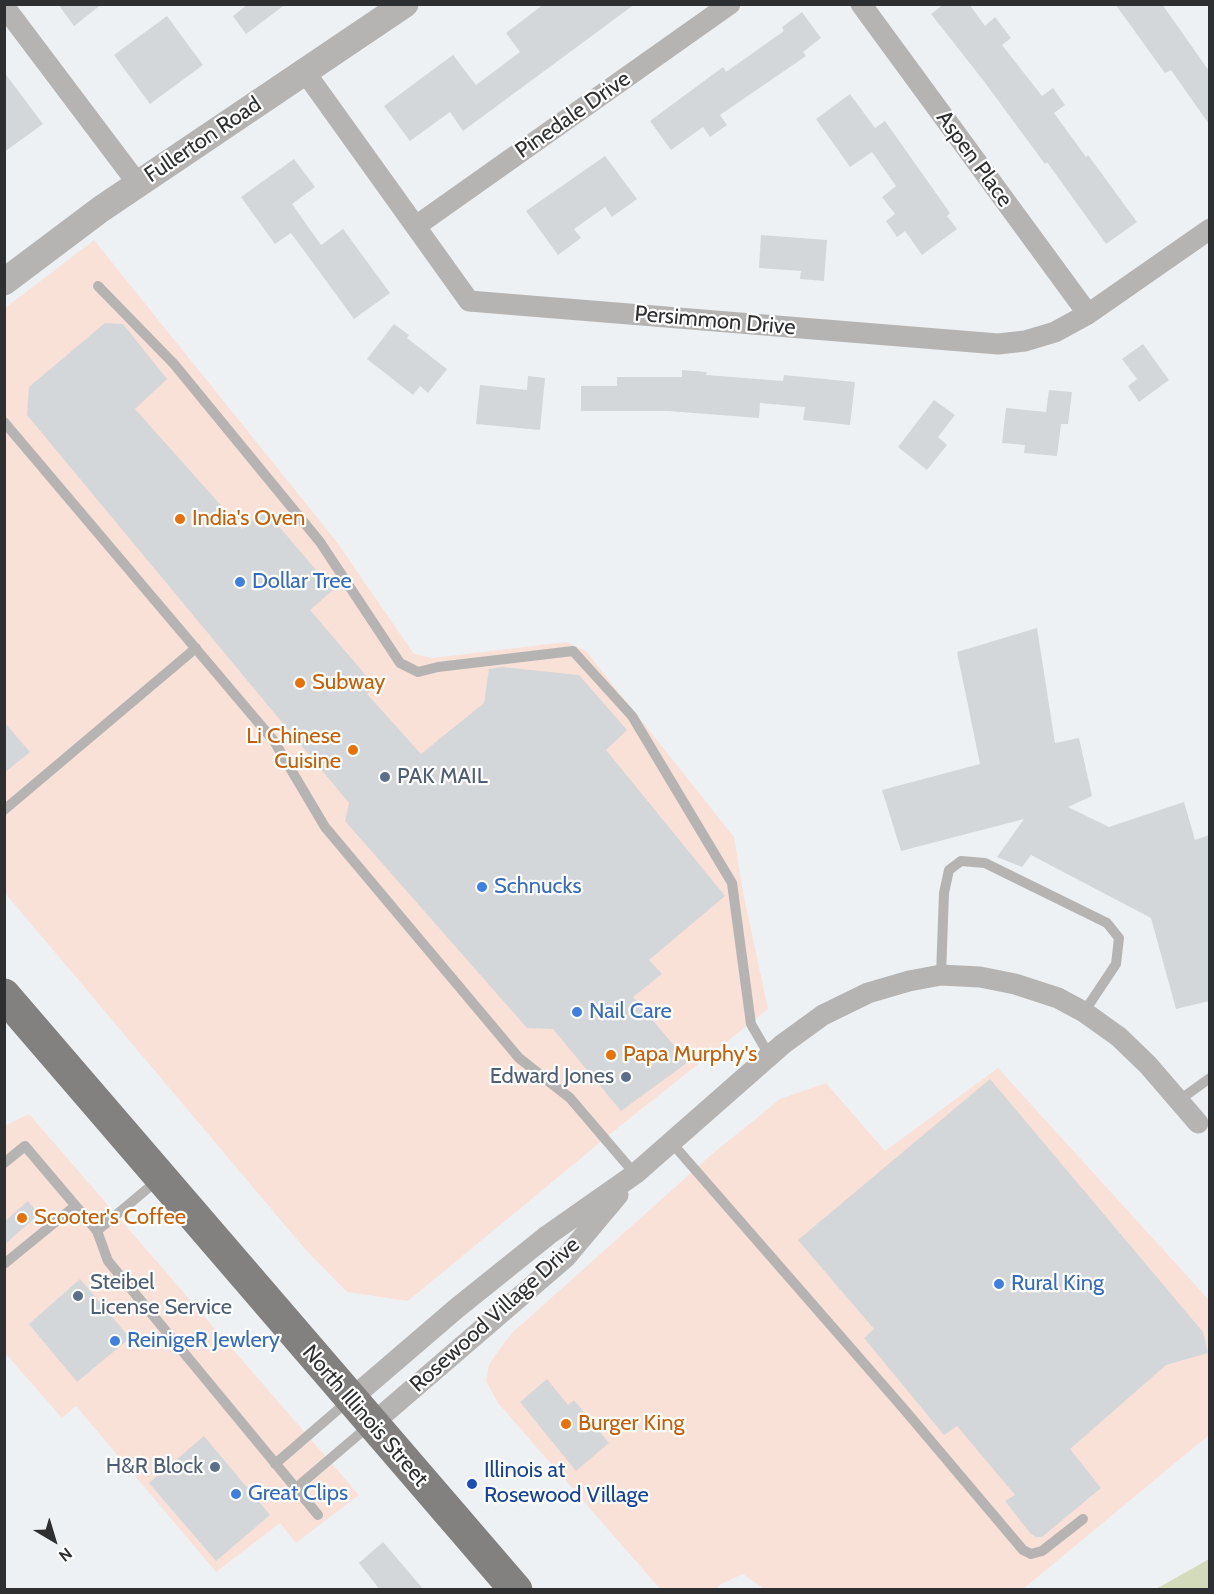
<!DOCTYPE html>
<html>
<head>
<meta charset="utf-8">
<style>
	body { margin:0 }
	#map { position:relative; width:1214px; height:1594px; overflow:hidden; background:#eef1f4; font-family:Cabin,sans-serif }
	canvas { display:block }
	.frame { position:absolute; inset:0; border:6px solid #2e2f30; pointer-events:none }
	.north { position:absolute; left:24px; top:1510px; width:60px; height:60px; -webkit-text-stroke:4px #fff; paint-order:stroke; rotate:142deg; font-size:16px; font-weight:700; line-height:24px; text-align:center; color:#2e2f30 }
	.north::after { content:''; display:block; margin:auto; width:21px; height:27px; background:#2e2f30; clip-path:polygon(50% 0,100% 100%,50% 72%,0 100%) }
</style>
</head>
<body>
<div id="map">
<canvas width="1214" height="1594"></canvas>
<div class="frame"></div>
<div class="north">N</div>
</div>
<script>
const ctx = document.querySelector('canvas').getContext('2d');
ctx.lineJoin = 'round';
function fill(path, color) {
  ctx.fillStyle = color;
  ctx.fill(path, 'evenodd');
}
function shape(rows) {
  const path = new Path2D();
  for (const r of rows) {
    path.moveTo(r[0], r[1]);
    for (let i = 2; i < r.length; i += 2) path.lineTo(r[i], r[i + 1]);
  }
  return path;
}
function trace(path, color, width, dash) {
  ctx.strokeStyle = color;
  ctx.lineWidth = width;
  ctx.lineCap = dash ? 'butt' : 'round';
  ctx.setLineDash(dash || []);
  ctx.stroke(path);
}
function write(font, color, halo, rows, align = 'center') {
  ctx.font = font + ' Cabin,sans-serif';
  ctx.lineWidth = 4.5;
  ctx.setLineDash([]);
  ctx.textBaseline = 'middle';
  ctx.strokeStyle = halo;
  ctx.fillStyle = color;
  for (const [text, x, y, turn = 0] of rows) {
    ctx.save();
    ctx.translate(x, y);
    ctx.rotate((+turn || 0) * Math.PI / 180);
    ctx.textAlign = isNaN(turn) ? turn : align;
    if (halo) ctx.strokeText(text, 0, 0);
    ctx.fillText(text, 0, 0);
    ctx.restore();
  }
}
const commercial = shape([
	[94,240,336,541,414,654,433,658,566,642,586,651,734,837,743,892,768,1009,620,1126,408,1301,347,1292,305,1249,5,893,5,308],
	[998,1068,1209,1300,1209,1435,1023,1589,764,1589,743,1574,721,1584,716,1589,660,1589,498,1403,486,1381,489,1365,496,1354,512,1333,711,1155,780,1099,826,1083,885,1151],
	[29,1114,359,1495,296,1543,280,1523,216,1572,76,1406,62,1418,5,1353,4,1126]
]);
const green = shape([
	[1209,1559,1209,1589,1156,1589]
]);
const building = shape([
	[58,4,102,4,74,26],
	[248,4,286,4,246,34,233,16],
	[544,4,635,4,463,131,450,112,410,141,384,106,453,55,476,85,520,52,506,33],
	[944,4,969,4,985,26,995,17,1011,38,1002,45,1042,96,1053,88,1065,105,1054,113,1086,157,1088,155,1137,222,1106,244,1047,162,1045,164,983,80,931,14],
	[1115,4,1162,4,1209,71,1209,124,1171,70,1165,73],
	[802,12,821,38,803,52,806,56,720,115,727,125,710,137,703,127,671,150,650,121,723,67,726,72,784,31,782,27],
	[167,16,203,65,150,104,114,55],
	[4,72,43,124,4,152],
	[850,94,875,128,885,121,950,213,947,216,957,229,922,255,905,231,897,237,886,221,895,214,882,197,896,186,872,152,850,167,816,119],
	[605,156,637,199,612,217,605,207,574,229,581,238,558,255,526,211],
	[294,159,315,187,292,204,321,245,343,229,390,293,354,319,291,233,275,244,241,197],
	[761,235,827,240,824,281,800,279,801,271,759,268],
	[105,323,123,324,167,379,135,409,242,529,265,510,333,590,310,610,375,686,367,694,421,754,484,703,489,669,502,667,579,675,627,730,606,750,725,896,649,960,662,974,633,997,688,1062,621,1111,553,1029,527,1028,345,821,349,803,27,415,29,387],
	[394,324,409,335,407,338,447,369,428,393,420,386,413,395,367,359],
	[1143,344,1169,380,1139,402,1128,386,1137,379,1122,359],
	[682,370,707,372,706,375,783,381,784,375,855,382,850,425,803,420,805,407,760,403,759,418,668,411,581,411,581,386,617,386,617,377,682,377],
	[528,376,545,378,540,430,476,424,480,385,527,390],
	[1049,390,1072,392,1068,424,1061,424,1057,456,1024,453,1025,445,1002,443,1006,408,1046,412],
	[934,400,955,415,938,437,947,445,927,470,898,447],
	[1037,628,1055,743,1079,738,1092,796,1068,807,1109,827,1184,802,1195,840,1209,835,1209,1001,1176,1009,1151,918,1031,855,1022,867,997,857,1024,819,901,851,882,790,980,764,957,652],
	[4,722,30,752,4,773],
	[990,1079,1203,1332,1208,1353,1166,1365,1070,1449,1101,1488,1042,1537,1036,1537,1030,1533,1005,1501,1015,1495,957,1426,944,1435,864,1338,874,1329,798,1240],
	[28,1201,39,1214,4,1245,4,1222],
	[80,1279,130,1338,77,1382,29,1324],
	[547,1379,568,1405,574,1400,609,1443,576,1471,520,1402],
	[204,1436,270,1515,216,1561,149,1483],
	[383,1542,424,1590,380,1590,359,1563]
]);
const service = shape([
	[98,286,174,364,320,542,400,663,418,672,438,667,573,651,632,716,732,883,751,1024,769,1055],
	[4,422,274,741,325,827,519,1058,570,1098,635,1174],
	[4,810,196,648],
	[941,975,944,893,949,870,961,861,985,863,1107,923,1119,938,1116,964,1084,1012],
	[1178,1101,1210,1078],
	[671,1142,903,1408,1023,1550,1031,1554,1042,1551,1083,1519],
	[4,1163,25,1146,97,1231,108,1261,318,1515],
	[97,1231,159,1179],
	[4,1264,75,1206],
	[275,1464,348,1401],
	[296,1488,371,1424]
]);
const minor = shape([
	[861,4,1088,314],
	[4,6,138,184],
	[305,72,469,301,998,344,1025,341,1055,332,1088,314,1210,229],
	[416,226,730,4],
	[351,1399,457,1308,548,1235,635,1174,783,1044,823,1015,868,993,909,981,941,975,980,977,1015,984,1058,998,1084,1012,1119,1037,1148,1065,1198,1123],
	[372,1424,566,1257,618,1195]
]);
const tertiary = shape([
	[4,282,101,209,405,4]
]);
const primary = shape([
	[4,995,516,1590]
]);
const markers = [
	[180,519,6,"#e8710a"],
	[240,582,6,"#3f7fe0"],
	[300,683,6,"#e8710a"],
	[353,750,6,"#e8710a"],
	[385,777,6,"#5c6f8a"],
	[482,887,6,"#3f7fe0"],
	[577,1012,6,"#3f7fe0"],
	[611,1055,6,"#e8710a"],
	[626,1077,6,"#5c6f8a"],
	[22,1218,6,"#e8710a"],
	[999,1284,6,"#3f7fe0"],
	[78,1296,6,"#5c6f8a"],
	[115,1341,6,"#3f7fe0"],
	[566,1424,6,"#e8710a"],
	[215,1467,6,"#5c6f8a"],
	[472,1484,6,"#1a4fb4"],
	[236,1494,6,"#3f7fe0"]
];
const streetNames = [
	["Pinedale Drive",573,115,-35],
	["Fullerton Road",203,140,-34],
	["Aspen Place",974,159,54],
	["Persimmon Drive",715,321,5],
	["Rosewood Village Drive",495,1315,-42],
	["North Illinois Street",365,1416,49]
];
const foodNames = [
	["India's Oven",192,519],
	["Subway",312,683],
	["Li Chinese",341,737,"right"],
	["Cuisine",341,762,"right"],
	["Papa Murphy's",623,1055],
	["Scooter's Coffee",34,1218],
	["Burger King",578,1424]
];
const shopNames = [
	["Dollar Tree",252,582],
	["Schnucks",494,887],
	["Nail Care",589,1012],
	["Rural King",1011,1284],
	["ReinigeR Jewlery",127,1341],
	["Great Clips",248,1494]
];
const serviceNames = [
	["PAK MAIL",397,777],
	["Edward Jones",614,1077,"right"],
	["Steibel",90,1283],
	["License Service",90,1308],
	["H&R Block",203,1467,"right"]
];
const transitNames = [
	["Illinois at",484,1471],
	["Rosewood Village",484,1496]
];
fill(commercial, '#f9e1d7');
fill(green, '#d4dbba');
fill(building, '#d4d7d9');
trace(service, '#b5b4b3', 10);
trace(minor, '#b5b4b3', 21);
trace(tertiary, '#b5b4b3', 27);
trace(primary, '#82817f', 33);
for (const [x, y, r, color] of markers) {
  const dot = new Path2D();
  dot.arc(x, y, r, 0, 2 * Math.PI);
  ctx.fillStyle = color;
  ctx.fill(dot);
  trace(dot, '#fff', 2);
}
write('22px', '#2e2f30', '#fff', streetNames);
write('22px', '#c56008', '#fff', foodNames, 'left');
write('22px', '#366cbe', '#fff', shopNames, 'left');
write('22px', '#4e5e75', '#fff', serviceNames, 'left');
write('22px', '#164399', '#fff', transitNames, 'left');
</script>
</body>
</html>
